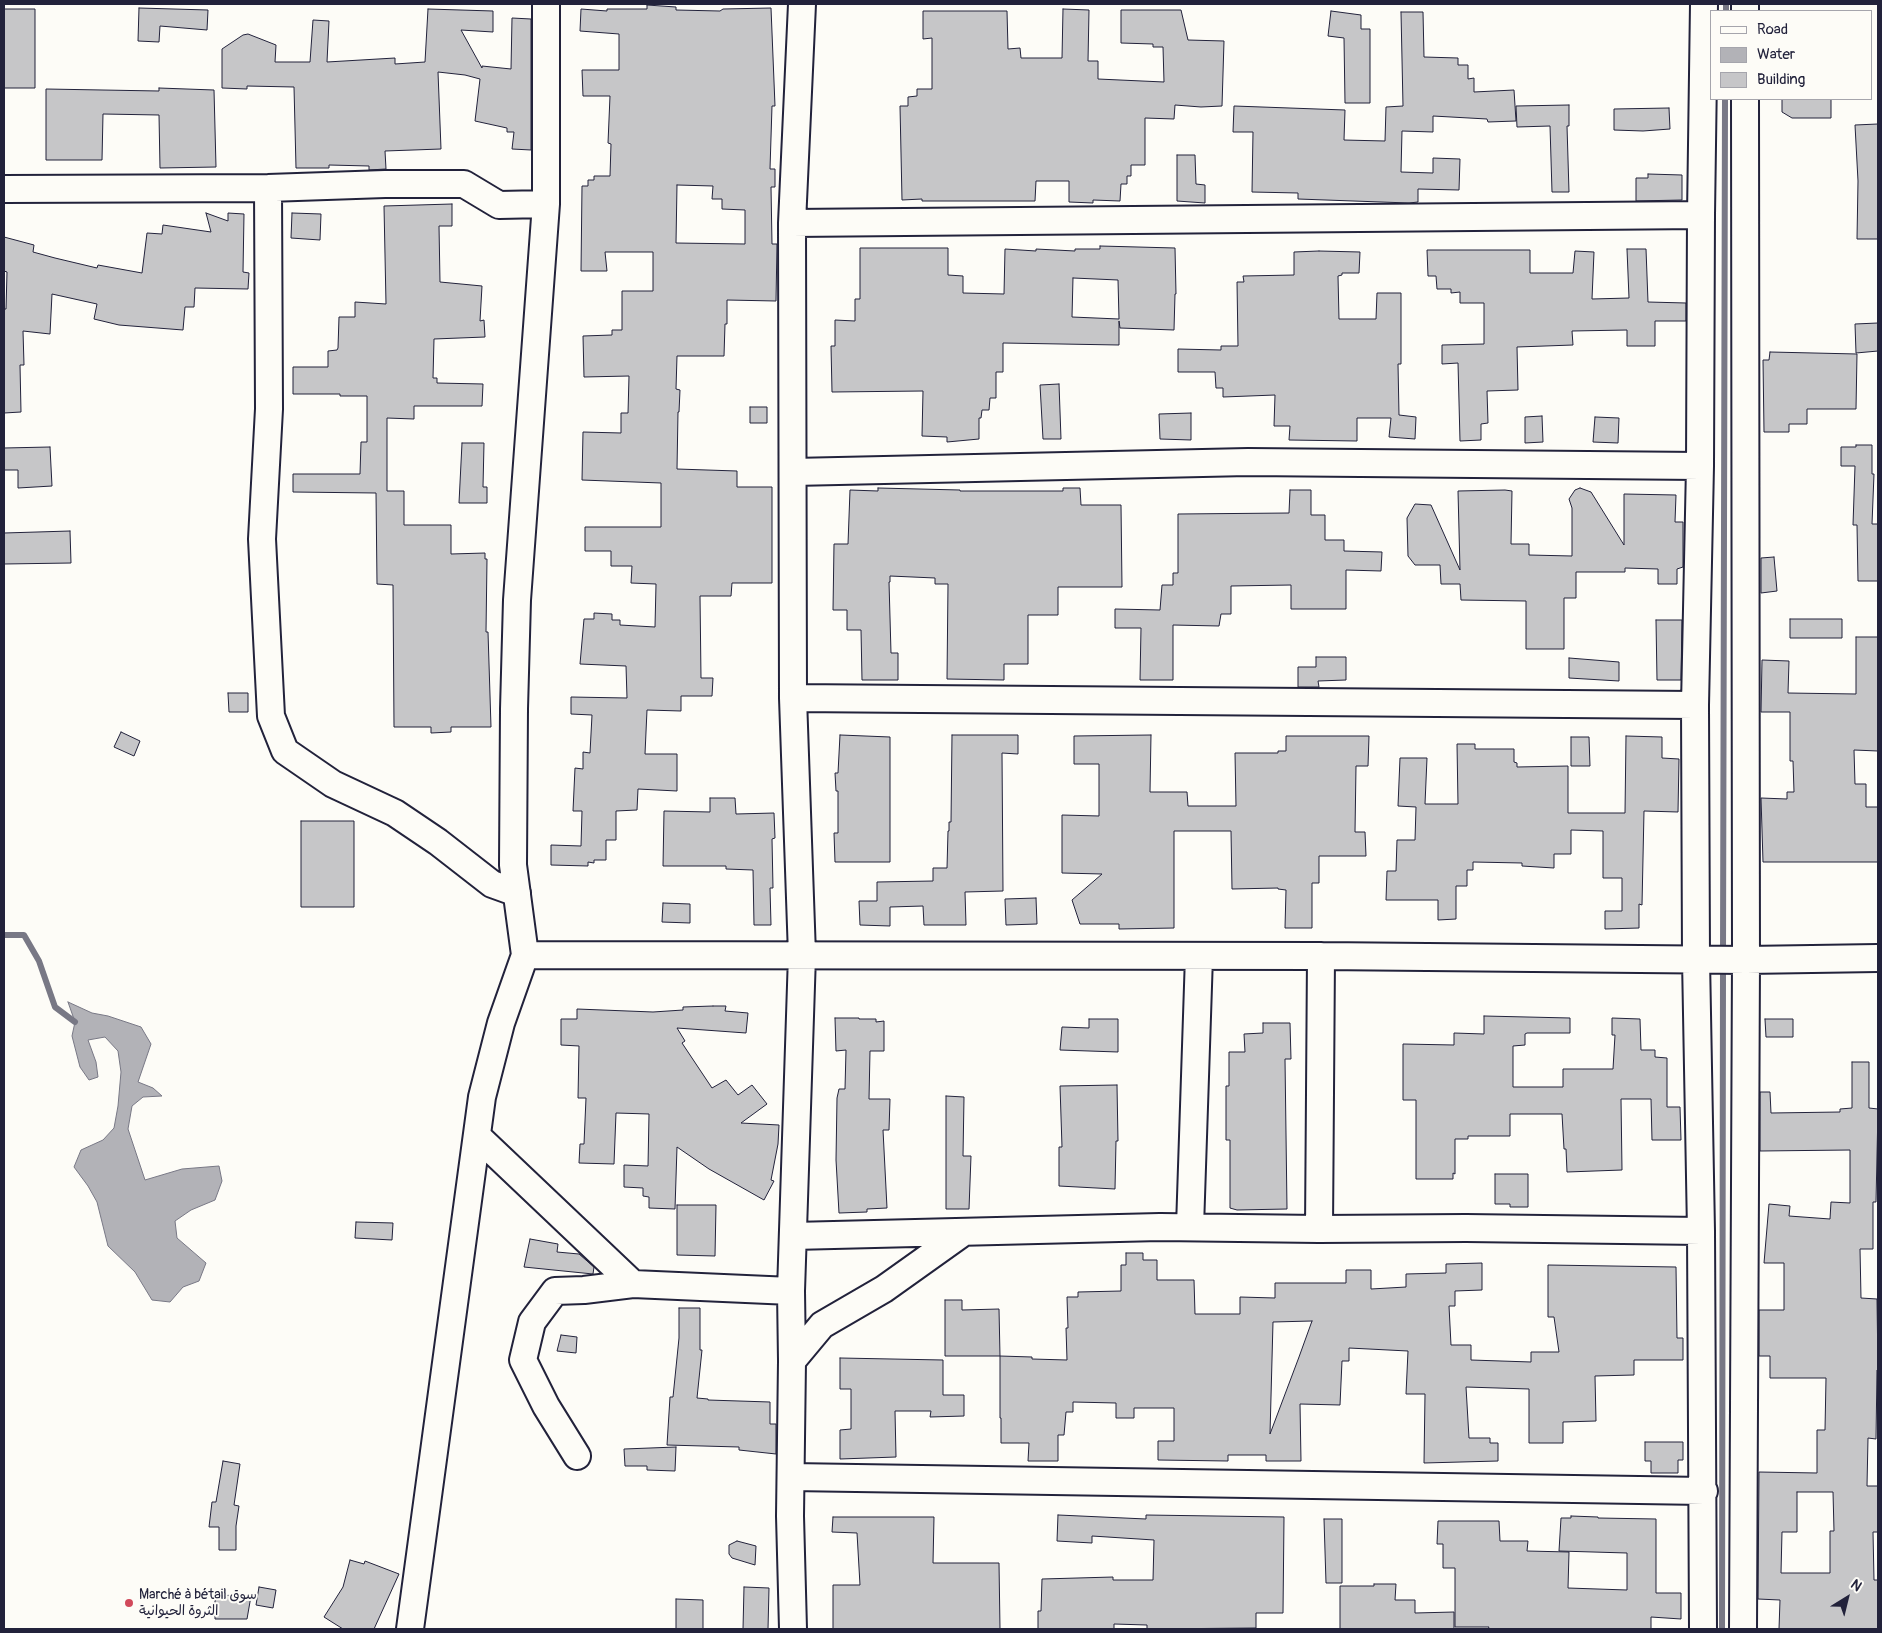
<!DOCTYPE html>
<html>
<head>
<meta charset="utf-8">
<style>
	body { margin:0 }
	#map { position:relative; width:1882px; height:1633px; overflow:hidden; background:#fdfcf7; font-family:Pangolin,sans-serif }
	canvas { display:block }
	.frame { position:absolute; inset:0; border:5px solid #22223b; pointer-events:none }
	.legend { position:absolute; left:1710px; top:10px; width:162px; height:90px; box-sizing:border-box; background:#fdfcf7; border:1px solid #a5a5ac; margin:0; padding:6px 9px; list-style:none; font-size:15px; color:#22223b }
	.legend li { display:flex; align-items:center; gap:10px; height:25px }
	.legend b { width:25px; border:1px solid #a5a5ac }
	.north { position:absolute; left:1822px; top:1573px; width:50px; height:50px; -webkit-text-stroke:4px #fdfcf7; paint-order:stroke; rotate:36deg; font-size:14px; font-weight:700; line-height:20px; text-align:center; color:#22223b }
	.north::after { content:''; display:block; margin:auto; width:18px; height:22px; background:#22223b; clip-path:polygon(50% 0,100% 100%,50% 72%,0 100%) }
</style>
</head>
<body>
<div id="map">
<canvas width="1882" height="1633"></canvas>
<div class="frame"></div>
<ul class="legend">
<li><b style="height:6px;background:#fdfcf7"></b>Road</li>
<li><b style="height:14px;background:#b2b2b7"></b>Water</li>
<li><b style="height:14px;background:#c6c6c8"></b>Building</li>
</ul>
<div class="north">N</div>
</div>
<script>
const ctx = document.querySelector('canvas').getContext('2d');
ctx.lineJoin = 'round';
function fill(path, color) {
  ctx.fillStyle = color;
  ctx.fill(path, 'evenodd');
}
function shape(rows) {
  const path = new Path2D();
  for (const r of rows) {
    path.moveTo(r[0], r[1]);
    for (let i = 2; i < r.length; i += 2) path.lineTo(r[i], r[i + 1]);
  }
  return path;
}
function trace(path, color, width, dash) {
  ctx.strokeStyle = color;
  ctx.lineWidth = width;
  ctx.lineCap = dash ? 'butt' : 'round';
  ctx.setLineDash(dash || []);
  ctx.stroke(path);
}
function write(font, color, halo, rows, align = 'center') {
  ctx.font = font + ' Pangolin,"Playpen Sans Arabic",sans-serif';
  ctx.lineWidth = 4;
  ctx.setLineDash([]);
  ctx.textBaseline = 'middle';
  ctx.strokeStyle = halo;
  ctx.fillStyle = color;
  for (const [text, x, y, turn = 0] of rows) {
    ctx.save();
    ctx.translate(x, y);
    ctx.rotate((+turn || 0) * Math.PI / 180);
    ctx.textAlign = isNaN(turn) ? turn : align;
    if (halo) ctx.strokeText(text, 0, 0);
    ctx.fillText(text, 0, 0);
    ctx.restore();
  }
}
const water = shape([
	[68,1002,92,1013,108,1016,141,1027,151,1044,138,1082,153,1088,162,1096,143,1097,132,1106,128,1129,145,1180,182,1169,219,1166,222,1181,215,1200,191,1210,175,1221,177,1238,206,1263,199,1281,183,1287,170,1302,152,1300,135,1272,108,1246,97,1202,88,1186,74,1167,81,1150,103,1140,114,1128,118,1106,121,1072,118,1051,105,1037,88,1040,96,1062,98,1077,89,1080,80,1067,72,1036,75,1022,68,1002]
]);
const stream = shape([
	[1726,11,1726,4],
	[4,935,24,935,39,961,55,1007,75,1022],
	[1723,955,1725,99],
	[1722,1629,1723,965]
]);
const building = shape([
	[647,5,676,7,676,10,720,11,723,9,771,8,775,106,772,106,770,169,775,169,775,187,771,187,772,244,777,244,776,301,727,300,727,324,725,324,724,356,677,356,676,389,680,390,679,412,678,412,677,469,737,471,737,487,772,487,772,583,732,583,731,596,700,596,701,678,713,678,712,696,681,696,681,711,647,710,645,754,677,754,677,791,638,789,637,810,616,811,616,840,606,840,606,860,594,860,594,863,588,862,588,866,551,865,551,845,581,846,582,811,573,811,575,768,583,769,583,752,590,753,592,715,571,714,571,697,627,698,626,666,580,664,584,619,594,619,594,613,612,614,612,620,620,620,620,625,655,627,656,584,631,583,632,566,611,566,611,551,585,551,585,527,661,527,661,483,582,480,583,432,621,433,621,413,628,413,629,376,584,377,583,336,612,335,612,330,622,330,622,291,653,291,653,252,605,252,607,271,581,271,582,186,588,186,588,180,594,180,594,176,610,176,611,144,608,143,610,96,583,96,582,70,619,70,619,34,580,31,581,9,607,11,607,9,647,9,647,5],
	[677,185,713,186,712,199,722,199,722,209,745,210,745,244,676,243,677,185],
	[139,8,208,10,207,30,160,26,159,42,138,41,139,8],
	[4,9,35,9,35,88,4,88,4,9],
	[428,9,493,11,493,32,461,30,482,68,482,66,511,69,512,18,531,19,531,150,512,149,514,132,507,132,507,128,475,121,480,79,465,75,438,72,441,149,385,151,386,169,369,170,369,166,329,165,329,168,296,168,294,87,247,86,247,89,222,88,222,49,243,35,248,34,276,45,275,62,310,62,313,20,329,21,327,62,395,58,395,64,425,62,428,9],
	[1063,9,1089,10,1088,61,1098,61,1098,79,1164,82,1163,47,1153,47,1153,44,1121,43,1121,10,1181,10,1188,40,1224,41,1222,106,1201,107,1175,105,1174,119,1145,118,1145,165,1131,165,1131,176,1127,176,1127,184,1121,184,1120,201,1093,200,1093,203,1069,202,1069,181,1036,181,1035,201,922,201,922,199,902,200,900,106,908,106,908,97,917,96,917,89,932,89,932,38,923,39,923,11,1007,11,1008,49,1020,48,1021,58,1062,58,1063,9],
	[1331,11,1361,15,1361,29,1370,29,1370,103,1345,103,1344,38,1328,36,1331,11],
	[1401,12,1423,12,1424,57,1458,58,1458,65,1468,65,1468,79,1474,78,1474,92,1514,90,1516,121,1488,122,1487,119,1433,116,1433,132,1402,131,1401,172,1433,173,1433,158,1460,159,1459,190,1418,189,1418,202,1409,203,1298,199,1298,193,1252,192,1253,132,1233,132,1234,106,1345,110,1344,140,1385,141,1386,107,1403,106,1401,12],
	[159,88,214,90,216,167,160,168,159,115,103,114,102,160,46,160,46,89,159,91,159,88],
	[1782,99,1831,99,1831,118,1792,118,1782,112,1782,99],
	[1569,105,1569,126,1567,126,1569,192,1552,192,1550,126,1517,127,1516,106,1569,105],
	[1669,108,1670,129,1643,131,1614,130,1614,109,1669,108],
	[1878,124,1878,239,1857,239,1858,181,1855,125,1878,124],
	[1177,155,1195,155,1196,184,1205,185,1205,203,1177,201,1177,155],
	[1648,174,1682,175,1682,200,1636,201,1636,178,1648,178,1648,174],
	[452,204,452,226,439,226,440,282,482,286,480,321,484,320,485,337,434,339,433,378,437,378,437,383,483,384,482,406,414,406,414,419,387,418,387,491,404,491,404,525,451,525,451,554,485,553,485,559,487,559,486,632,488,632,491,727,451,727,451,732,431,733,431,727,394,727,393,585,377,584,376,493,293,492,293,474,360,474,361,442,367,442,367,396,340,396,340,394,293,394,293,367,328,367,328,351,337,350,338,348,339,317,355,317,355,302,386,304,384,206,452,204],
	[206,213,228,221,228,213,244,214,243,272,249,273,248,289,195,288,194,307,185,307,183,330,119,325,94,319,97,304,52,294,50,334,23,331,24,365,20,365,21,412,4,413,4,309,6,309,7,272,4,271,4,237,34,245,33,252,55,258,97,268,98,265,142,273,147,233,162,234,163,225,211,232,206,213],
	[292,213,321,214,320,240,291,238,292,213],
	[1100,246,1175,248,1176,294,1175,294,1174,330,1120,328,1119,321,1119,345,1003,343,1003,372,996,372,996,398,990,398,989,410,982,410,981,418,979,418,979,439,947,442,947,437,922,436,923,391,832,392,831,346,835,346,835,320,855,321,855,299,860,299,860,248,948,248,948,275,963,276,963,293,1004,294,1005,249,1036,251,1036,249,1075,251,1075,249,1100,249,1100,246],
	[1073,278,1118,280,1119,319,1072,317,1073,278],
	[1627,249,1646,249,1648,302,1686,303,1686,321,1655,321,1655,346,1627,346,1627,330,1572,331,1573,345,1517,347,1518,390,1487,391,1488,423,1481,424,1481,440,1460,441,1458,363,1442,364,1442,345,1484,344,1484,303,1460,303,1460,292,1451,293,1451,289,1437,289,1436,276,1428,276,1427,250,1530,250,1530,273,1573,273,1575,251,1594,252,1592,299,1629,298,1627,249],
	[1319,251,1360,252,1359,273,1342,273,1342,275,1338,276,1339,319,1376,319,1377,293,1401,293,1401,364,1398,364,1399,415,1416,417,1415,439,1389,437,1391,418,1357,418,1357,441,1289,440,1290,426,1274,426,1275,395,1223,397,1223,388,1216,388,1215,372,1178,372,1178,349,1221,350,1221,346,1238,346,1237,282,1244,282,1243,276,1294,275,1294,252,1319,251],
	[1878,323,1878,351,1856,353,1855,324,1878,323],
	[1770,352,1857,354,1856,409,1807,409,1807,424,1789,424,1789,432,1764,432,1763,360,1769,360,1770,352],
	[1059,384,1061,439,1043,439,1040,385,1059,384],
	[750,407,767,407,767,423,750,423,750,407],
	[1191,413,1191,440,1160,439,1159,414,1191,413],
	[1542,416,1543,442,1525,443,1525,417,1542,416],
	[1595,417,1619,418,1618,443,1593,442,1595,417],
	[462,443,484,443,483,487,487,487,487,503,459,503,462,443],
	[1856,445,1872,445,1872,474,1874,474,1872,524,1878,524,1878,581,1858,581,1857,525,1853,525,1855,466,1841,466,1841,447,1856,447,1856,445],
	[50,447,52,486,18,488,18,470,4,470,4,448,50,447],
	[878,488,960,490,960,491,1063,491,1063,488,1080,488,1081,505,1121,505,1122,587,1058,587,1058,615,1028,615,1028,664,1004,664,1004,680,947,679,948,584,935,584,935,578,890,576,890,582,889,582,891,653,898,653,898,680,862,680,861,630,847,630,847,610,833,610,834,544,848,544,850,490,878,491,878,488],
	[1580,488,1591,492,1624,545,1624,494,1676,495,1675,522,1683,522,1683,567,1677,569,1677,584,1658,584,1658,569,1625,568,1625,572,1576,572,1576,598,1564,598,1564,649,1526,649,1526,601,1461,600,1460,584,1441,584,1440,565,1415,565,1408,556,1407,518,1415,504,1431,505,1460,570,1458,491,1505,490,1512,491,1511,544,1529,544,1529,555,1572,556,1572,508,1569,499,1575,490,1580,488],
	[1290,490,1311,490,1311,515,1325,515,1325,540,1344,540,1344,551,1382,552,1381,571,1346,570,1346,609,1291,609,1291,585,1231,586,1231,614,1221,614,1219,626,1173,625,1173,680,1140,680,1141,628,1115,628,1115,609,1160,610,1162,585,1173,585,1173,573,1178,573,1178,514,1289,513,1290,490],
	[70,531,71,563,4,564,4,533,70,531],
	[1774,557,1777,591,1761,593,1761,558,1774,557],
	[1790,619,1842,619,1842,638,1790,638,1790,619],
	[1656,620,1682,620,1681,680,1657,680,1656,620],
	[1856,637,1878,637,1878,751,1854,750,1855,784,1866,784,1866,807,1878,807,1878,862,1763,862,1761,798,1787,799,1787,792,1794,792,1793,761,1790,761,1790,712,1761,712,1762,660,1789,661,1788,693,1856,694,1856,637],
	[1316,657,1346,657,1346,680,1318,681,1319,687,1298,687,1298,667,1316,667,1316,657],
	[1569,658,1619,662,1619,681,1569,678,1569,658],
	[228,693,248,693,248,712,229,712,228,693],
	[121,732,140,741,134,756,114,747,121,732],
	[840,735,890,737,890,862,835,862,834,833,838,833,838,791,836,791,835,773,838,773,840,735],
	[952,735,1018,735,1018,754,1002,753,1003,891,965,892,966,925,924,925,923,906,890,907,890,926,860,925,859,901,877,901,877,882,933,881,933,868,947,868,948,831,949,831,949,822,951,822,952,735],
	[1151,735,1150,792,1187,792,1188,806,1236,806,1235,753,1278,753,1278,751,1286,751,1286,736,1369,736,1368,766,1356,766,1355,832,1365,832,1366,856,1319,856,1319,883,1312,883,1312,928,1285,928,1286,890,1278,889,1278,888,1232,889,1231,831,1174,831,1174,928,1119,929,1119,924,1080,924,1072,900,1102,874,1062,873,1062,815,1099,816,1099,764,1074,764,1074,736,1151,735],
	[1626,736,1662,737,1662,758,1679,759,1678,812,1644,811,1642,905,1639,904,1639,928,1605,929,1605,911,1622,911,1622,878,1603,878,1603,831,1571,830,1571,854,1554,854,1554,868,1522,866,1522,863,1473,862,1473,870,1467,870,1467,886,1456,886,1456,919,1438,920,1438,900,1386,900,1387,871,1396,871,1397,840,1415,840,1416,807,1398,806,1400,758,1427,758,1425,804,1458,804,1457,744,1475,744,1475,749,1514,749,1514,762,1517,763,1517,767,1568,766,1568,813,1625,813,1626,736],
	[1571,737,1589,737,1590,766,1571,766,1571,737],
	[710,798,735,798,736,814,774,813,775,838,772,839,773,888,770,888,771,925,754,925,753,870,726,869,726,866,663,866,664,811,710,812,710,798],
	[301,821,354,821,354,907,301,907,301,821],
	[1036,898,1037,924,1006,925,1005,899,1036,898],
	[663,903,690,904,690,923,662,922,663,903],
	[713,1006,726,1006,725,1011,748,1013,746,1033,677,1028,685,1041,682,1043,712,1088,726,1080,738,1095,752,1085,767,1104,741,1123,779,1125,778,1144,771,1180,774,1181,764,1200,709,1169,677,1147,675,1209,649,1208,649,1197,643,1196,643,1188,624,1187,624,1165,648,1166,649,1114,616,1113,614,1164,579,1163,580,1144,584,1144,586,1098,578,1098,579,1046,561,1045,561,1019,577,1019,577,1009,653,1012,683,1010,683,1007,713,1006],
	[1484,1016,1570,1018,1570,1033,1527,1033,1525,1034,1525,1045,1513,1046,1513,1087,1563,1087,1563,1069,1613,1069,1615,1035,1612,1035,1612,1018,1640,1019,1641,1050,1655,1050,1655,1057,1667,1058,1667,1107,1680,1107,1681,1140,1652,1140,1651,1099,1621,1099,1622,1170,1567,1172,1566,1149,1564,1149,1562,1114,1510,1114,1510,1136,1468,1136,1468,1139,1455,1139,1455,1174,1453,1173,1453,1179,1416,1179,1416,1100,1403,1100,1403,1044,1454,1045,1454,1033,1484,1034,1484,1016],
	[835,1018,859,1018,859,1019,876,1019,876,1022,884,1021,884,1051,870,1051,869,1099,890,1099,889,1130,883,1130,887,1208,867,1209,867,1212,839,1213,836,1160,837,1098,839,1089,845,1089,846,1050,836,1051,835,1018],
	[1089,1019,1118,1019,1118,1052,1060,1050,1062,1027,1089,1028,1089,1019],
	[1765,1019,1793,1019,1793,1037,1766,1037,1765,1019],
	[1263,1023,1290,1023,1291,1059,1285,1059,1287,1209,1237,1210,1230,1208,1230,1140,1226,1140,1226,1086,1229,1086,1229,1052,1245,1052,1244,1034,1263,1033,1263,1023],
	[1852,1062,1869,1062,1869,1108,1878,1109,1876,1202,1873,1202,1873,1249,1860,1249,1861,1298,1877,1299,1878,1370,1877,1370,1876,1439,1868,1438,1867,1486,1878,1486,1878,1532,1873,1532,1874,1580,1878,1580,1878,1629,1779,1629,1780,1600,1758,1599,1759,1472,1817,1473,1817,1430,1825,1430,1826,1378,1770,1378,1770,1356,1759,1356,1759,1310,1784,1310,1784,1263,1764,1263,1769,1204,1790,1206,1789,1216,1830,1219,1831,1202,1850,1203,1850,1150,1760,1151,1760,1092,1770,1092,1771,1113,1840,1112,1840,1109,1852,1108,1852,1062],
	[1797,1492,1833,1492,1834,1531,1830,1531,1830,1573,1781,1573,1782,1532,1797,1532,1797,1492],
	[1117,1085,1118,1141,1116,1141,1115,1189,1059,1186,1059,1147,1062,1147,1060,1086,1117,1085],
	[946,1096,964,1097,963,1156,971,1156,969,1209,946,1209,946,1096],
	[1495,1174,1528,1174,1528,1207,1510,1207,1510,1204,1495,1204,1495,1174],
	[677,1205,716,1205,715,1256,677,1255,677,1205],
	[356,1222,393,1223,392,1240,355,1238,356,1222],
	[530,1239,558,1244,557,1252,579,1254,594,1267,593,1274,524,1267,530,1239],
	[1126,1253,1143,1253,1143,1260,1157,1260,1157,1280,1194,1280,1195,1314,1240,1314,1240,1297,1275,1298,1275,1283,1346,1283,1346,1270,1371,1270,1371,1289,1406,1287,1406,1274,1446,1273,1446,1264,1482,1263,1482,1290,1455,1291,1455,1306,1449,1306,1451,1345,1471,1345,1471,1360,1531,1362,1531,1352,1559,1352,1554,1317,1548,1317,1548,1265,1676,1267,1677,1338,1683,1338,1683,1360,1634,1360,1634,1375,1595,1376,1596,1421,1563,1422,1563,1443,1529,1443,1529,1389,1466,1387,1469,1438,1490,1438,1490,1443,1498,1443,1498,1461,1424,1463,1425,1394,1406,1394,1408,1351,1349,1348,1349,1361,1342,1361,1340,1405,1300,1404,1301,1461,1266,1461,1266,1455,1228,1455,1228,1461,1158,1460,1158,1441,1174,1441,1174,1408,1134,1408,1134,1418,1116,1418,1116,1403,1073,1402,1073,1412,1066,1412,1064,1435,1058,1435,1058,1461,1028,1461,1029,1443,1001,1443,1001,1418,1000,1418,1000,1356,1032,1357,1032,1359,1067,1360,1066,1328,1068,1328,1067,1297,1078,1297,1078,1292,1121,1291,1121,1265,1126,1265,1126,1253],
	[1312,1321,1299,1357,1270,1434,1273,1322,1312,1321],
	[945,1300,962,1300,962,1310,999,1309,1000,1356,945,1356,945,1300],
	[679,1308,700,1308,700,1350,702,1350,697,1398,708,1399,708,1400,770,1402,770,1424,776,1424,776,1454,739,1450,739,1447,667,1445,670,1397,673,1397,679,1338,679,1308],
	[561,1335,577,1337,576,1353,557,1351,561,1335],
	[840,1358,943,1360,943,1395,964,1395,964,1416,930,1417,931,1411,895,1411,896,1457,840,1459,840,1430,851,1429,851,1389,840,1389,840,1358],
	[1645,1442,1683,1442,1683,1460,1678,1460,1678,1473,1651,1473,1651,1461,1645,1461,1645,1442],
	[676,1447,675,1471,647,1470,647,1466,625,1466,624,1449,676,1447],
	[223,1461,240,1464,234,1505,239,1506,236,1526,236,1550,219,1550,219,1527,209,1527,212,1502,216,1502,223,1461],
	[1058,1515,1146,1519,1146,1515,1284,1517,1283,1613,1256,1613,1256,1628,1147,1629,1147,1625,1114,1624,1114,1629,1038,1629,1038,1611,1041,1611,1042,1579,1113,1577,1113,1580,1153,1580,1154,1540,1092,1536,1092,1543,1057,1541,1058,1515],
	[1571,1516,1598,1517,1598,1518,1656,1519,1656,1593,1681,1593,1681,1619,1651,1617,1651,1629,1488,1629,1489,1627,1455,1627,1455,1568,1443,1568,1443,1544,1437,1544,1438,1521,1499,1521,1500,1541,1528,1541,1527,1551,1569,1552,1568,1588,1627,1590,1627,1553,1559,1551,1561,1518,1571,1518,1571,1516],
	[833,1517,934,1517,933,1563,999,1563,1000,1629,833,1629,833,1585,860,1585,857,1533,832,1532,833,1517],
	[1324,1519,1342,1519,1342,1583,1326,1583,1324,1519],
	[737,1541,756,1546,755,1565,732,1558,729,1554,729,1545,737,1541],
	[350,1560,364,1564,365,1561,399,1574,374,1629,343,1629,324,1617,343,1587,350,1560],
	[1374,1584,1396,1584,1395,1600,1415,1600,1415,1613,1454,1612,1454,1629,1340,1629,1340,1586,1374,1586,1374,1584],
	[259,1587,276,1590,273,1608,256,1605,259,1587],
	[744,1587,769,1588,768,1629,743,1629,744,1587],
	[215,1595,251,1596,247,1619,215,1619,215,1595],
	[676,1599,703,1600,703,1629,676,1629,676,1599]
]);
const minor = shape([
	[1745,4,1745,11],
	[268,188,269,409,262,539,271,716,285,751,333,784,395,813,438,842,492,884,517,893],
	[4,189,268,188,385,184,464,184,499,205,546,204],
	[792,223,1701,215],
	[793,472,1248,462,1700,466],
	[793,698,1695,705],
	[525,955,1321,956,1746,960,1878,958],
	[477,1136,633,1284,791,1291],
	[1190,1227,1199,956],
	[1319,1229,1321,956],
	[793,1236,1160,1227,1319,1229,1466,1228,1701,1231],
	[792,1361,822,1325,884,1289,964,1232],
	[577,1456,546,1406,523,1360,532,1322,555,1291,584,1290,633,1284],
	[791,1477,1704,1491],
	[410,1629,482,1097,501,1023,525,955,513,865,514,709,517,600,546,204,546,4],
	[793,1629,790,1516,792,1361,791,1291,802,955,793,698,792,223,802,4],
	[1703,1629,1701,1231,1696,959,1695,705,1700,466,1701,215,1704,4],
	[1743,1629,1746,960,1745,99]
]);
const markers = [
	[129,1603,5,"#d1495b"]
];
const poiNames = [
	["Marché à bétail سوق",139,1595],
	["الثروة الحيوانية",139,1611]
];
fill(water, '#b2b2b7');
trace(water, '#787885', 1);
trace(stream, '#787885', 6);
fill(building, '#c6c6c8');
trace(building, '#22223b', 1);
trace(minor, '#22223b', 30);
trace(minor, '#fdfcf7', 26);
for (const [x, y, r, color] of markers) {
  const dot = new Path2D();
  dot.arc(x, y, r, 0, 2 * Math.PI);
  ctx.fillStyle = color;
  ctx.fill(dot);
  trace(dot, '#fdfcf7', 2);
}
write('14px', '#22223b', '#fdfcf7', poiNames, 'left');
</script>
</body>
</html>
